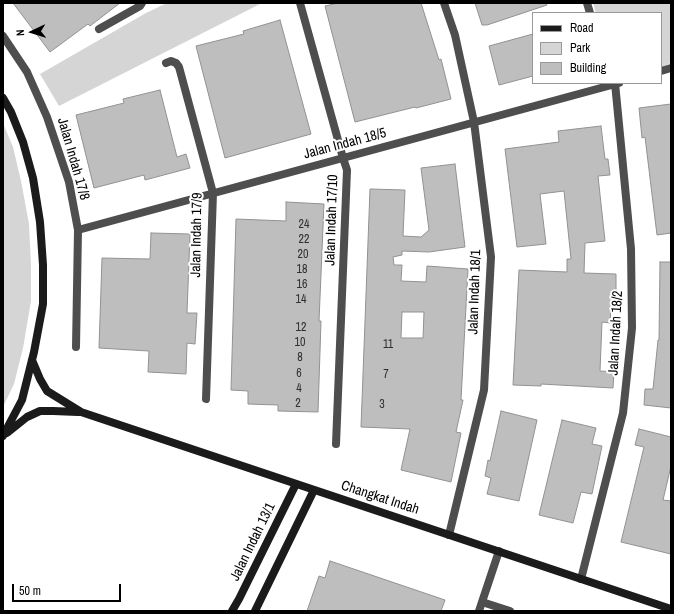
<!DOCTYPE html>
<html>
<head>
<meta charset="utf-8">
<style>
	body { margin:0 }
	#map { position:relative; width:674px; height:614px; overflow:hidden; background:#fff; font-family:"Archivo Narrow",sans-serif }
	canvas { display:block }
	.frame { position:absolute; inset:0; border:4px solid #000; pointer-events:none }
	.legend { position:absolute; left:532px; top:12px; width:130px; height:72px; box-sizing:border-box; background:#fff; border:1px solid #999; margin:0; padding:5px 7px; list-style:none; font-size:12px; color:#000 }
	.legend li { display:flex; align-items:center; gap:8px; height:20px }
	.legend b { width:20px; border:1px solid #999 }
	.north { position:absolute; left:12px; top:12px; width:40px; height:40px; -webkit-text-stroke:3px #fff; paint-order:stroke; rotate:266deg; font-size:11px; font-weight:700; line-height:16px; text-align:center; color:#000 }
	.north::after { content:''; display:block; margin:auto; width:14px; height:18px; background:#000; clip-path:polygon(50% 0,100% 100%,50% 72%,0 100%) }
	.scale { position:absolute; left:12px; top:584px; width:109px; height:18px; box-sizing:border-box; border:2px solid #000; border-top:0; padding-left:5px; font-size:12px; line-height:14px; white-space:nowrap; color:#000; -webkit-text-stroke:3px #fff; paint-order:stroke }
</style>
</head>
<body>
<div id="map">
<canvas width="674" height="614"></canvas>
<div class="frame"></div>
<ul class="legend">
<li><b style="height:5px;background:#1b1b1b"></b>Road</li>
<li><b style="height:11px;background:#d5d5d5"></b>Park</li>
<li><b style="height:11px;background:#bebebe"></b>Building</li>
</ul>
<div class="north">N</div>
<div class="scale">50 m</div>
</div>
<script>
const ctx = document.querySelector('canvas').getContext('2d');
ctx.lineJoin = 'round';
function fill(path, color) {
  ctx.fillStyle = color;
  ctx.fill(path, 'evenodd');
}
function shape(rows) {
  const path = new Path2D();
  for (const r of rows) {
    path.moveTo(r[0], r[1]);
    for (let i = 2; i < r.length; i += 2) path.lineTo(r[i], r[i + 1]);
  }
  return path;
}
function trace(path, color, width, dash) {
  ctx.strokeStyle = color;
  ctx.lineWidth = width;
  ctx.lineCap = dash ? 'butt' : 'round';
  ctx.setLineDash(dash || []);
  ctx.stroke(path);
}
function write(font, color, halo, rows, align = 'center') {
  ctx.font = font + ' "Archivo Narrow",sans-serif';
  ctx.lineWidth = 4;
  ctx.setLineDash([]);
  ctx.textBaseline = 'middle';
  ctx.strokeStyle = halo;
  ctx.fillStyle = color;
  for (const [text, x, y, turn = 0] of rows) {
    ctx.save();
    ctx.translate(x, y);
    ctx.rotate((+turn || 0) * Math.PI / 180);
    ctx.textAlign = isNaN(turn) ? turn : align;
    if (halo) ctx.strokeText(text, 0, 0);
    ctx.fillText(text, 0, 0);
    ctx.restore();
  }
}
const green = shape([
	[167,3,262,3,59,106,40,74,146,13],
	[593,3,671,3,671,63,661,67,661,13,596,13],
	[3,123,13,147,21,181,29,224,31,265,31,301,23,348,14,384,3,407]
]);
const building = shape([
	[13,3,120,3,90,26,88,24,50,52,13,3],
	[338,3,421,3,439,60,441,59,451,99,416,108,415,107,355,122,325,6,338,3],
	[475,3,546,3,547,5,487,25,482,25,475,3],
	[280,20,311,134,225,158,196,46,244,34,243,31,280,20],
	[533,34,533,76,499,85,489,46,533,34],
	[160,90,177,157,186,154,190,168,145,180,144,175,94,188,76,115,124,103,123,99,160,90],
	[671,104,671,233,657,235,645,137,642,138,639,108,671,104],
	[601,126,605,159,608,159,610,175,598,176,605,241,585,243,584,273,616,274,616,291,612,290,610,323,602,322,600,371,614,372,613,388,541,384,541,386,513,385,519,270,567,272,567,259,571,259,564,191,540,194,546,244,517,247,505,149,559,142,558,131,601,126],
	[455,164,465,247,429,252,402,251,402,255,393,257,394,265,402,265,401,281,426,282,427,266,468,269,461,400,463,400,456,432,461,433,451,482,401,470,410,429,361,427,370,189,405,190,403,236,421,237,429,230,421,168,455,164],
	[402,312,424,312,423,338,401,338,402,312],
	[286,202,324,204,319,321,321,321,318,412,278,411,278,405,248,404,248,391,231,390,236,219,286,221,286,202],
	[151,233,190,234,187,313,197,313,195,344,187,343,186,374,148,372,149,351,99,348,102,258,150,259,151,233],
	[660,262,671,262,671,408,644,405,645,389,653,389,658,340,659,340,660,262],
	[501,411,537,420,519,501,487,494,491,478,485,476,488,460,490,461,501,411],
	[562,420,596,428,592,444,602,446,592,494,581,492,573,523,539,515,562,420],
	[639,429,671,437,671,466,663,500,671,501,671,554,621,542,644,447,635,445,639,429],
	[330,561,445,600,441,611,307,611,319,576,325,578,330,561]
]);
const street = shape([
	[300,3,343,158,347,170,336,444],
	[444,3,455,35,474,122,491,257,484,390,449,535],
	[587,3,590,13],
	[99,29,140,6,142,3],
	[3,36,27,72,47,117,69,182,78,230,76,347],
	[166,63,171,61,176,63,179,67,213,193,206,399],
	[661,71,671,68],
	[78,230,619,83],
	[581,579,623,413,632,328,631,249,615,83],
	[482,602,510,611],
	[479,611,499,551]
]);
const secondary = shape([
	[3,98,11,112,23,142,33,178,40,222,43,265,43,304,34,352,22,400,3,436],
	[32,360,40,379,47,391,81,412,671,609],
	[7,433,27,417,40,411,53,411,78,412],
	[232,611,239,599,296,484],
	[255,611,314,490]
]);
const numberNames = [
	["24",304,225],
	["22",304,240],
	["20",303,255],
	["18",302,270],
	["16",302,285],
	["14",301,300],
	["12",301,328],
	["10",300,343],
	["11",388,345],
	["8",300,358],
	["6",299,374],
	["7",386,375],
	["4",299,389],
	["2",298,404],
	["3",382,405]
];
const streetNames = [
	["Jalan Indah 18/5",345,144,-15],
	["Jalan Indah 17/8",73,159,74],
	["Jalan Indah 17/10",332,220,-88],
	["Jalan Indah 17/9",197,235,-89],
	["Jalan Indah 18/1",475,292,-88],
	["Jalan Indah 18/2",616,333,-87],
	["Changkat Indah",380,498,18],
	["Jalan Indah 13/1",253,542,-64]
];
fill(green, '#d5d5d5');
fill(building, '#bebebe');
trace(building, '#929292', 1);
trace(street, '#4e4e4e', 8);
trace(secondary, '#1b1b1b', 8);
write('12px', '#303030', null, numberNames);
write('14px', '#000', '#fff', streetNames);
</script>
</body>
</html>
